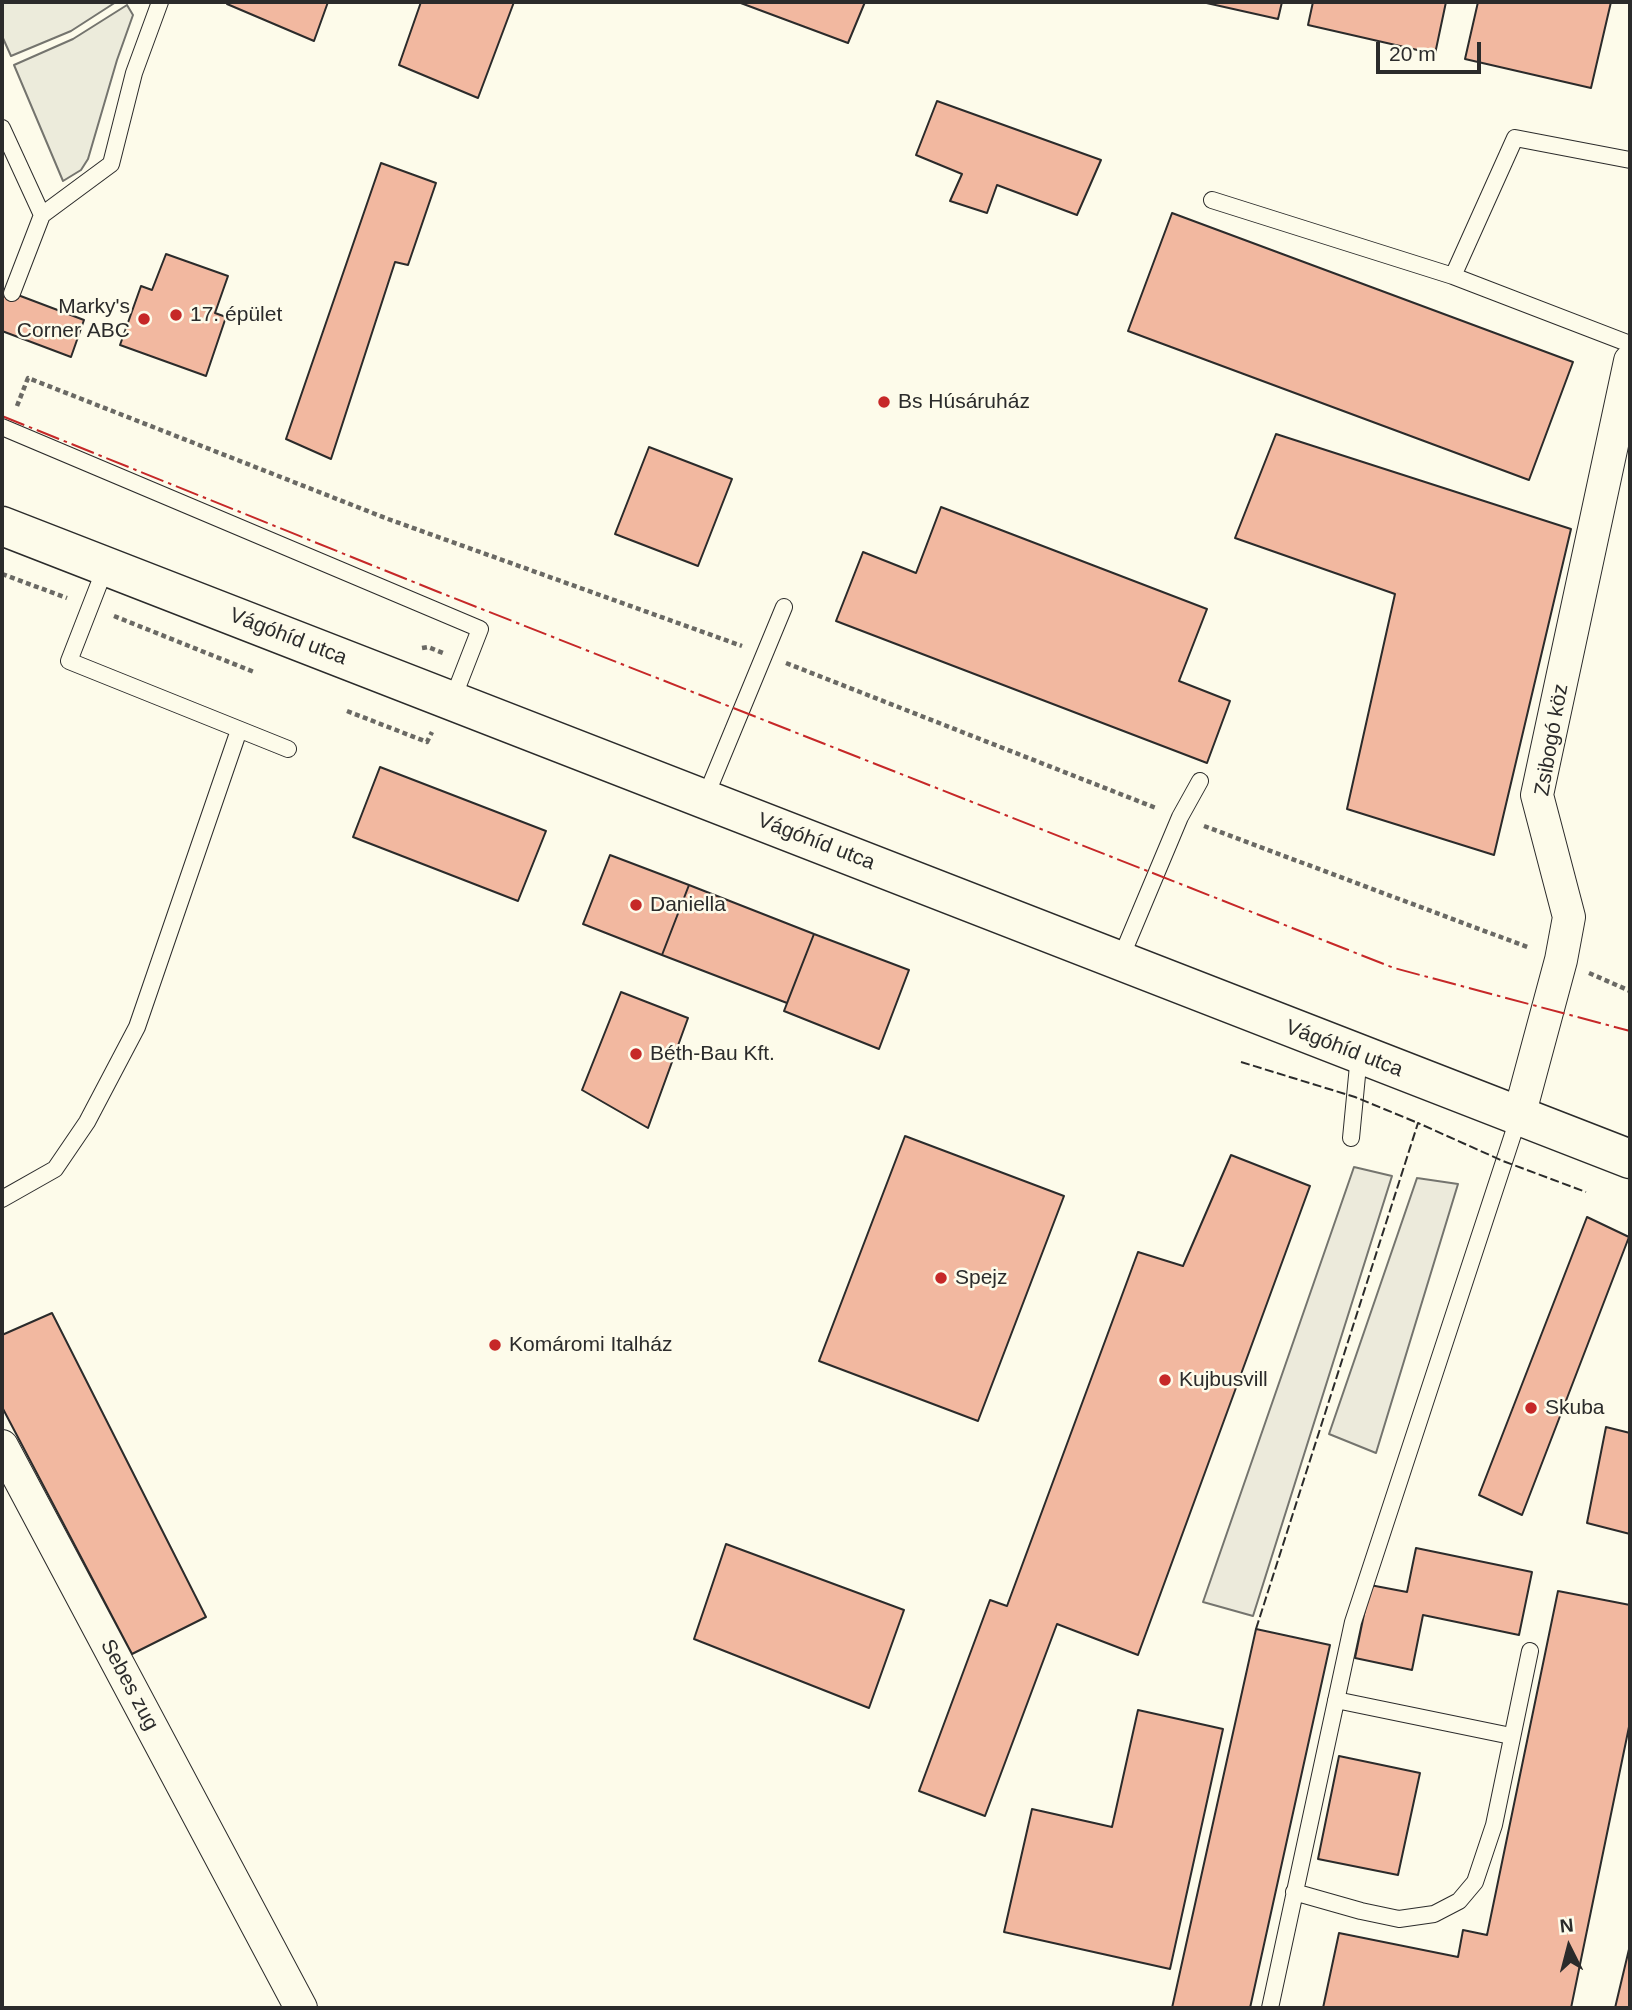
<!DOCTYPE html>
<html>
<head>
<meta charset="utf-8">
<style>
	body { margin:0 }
	#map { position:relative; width:1632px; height:2010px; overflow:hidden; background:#fdfbea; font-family:Arial,sans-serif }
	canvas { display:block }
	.frame { position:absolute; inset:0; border:4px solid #2b2b2b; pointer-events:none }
	.north { position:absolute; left:1534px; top:1912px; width:70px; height:70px; -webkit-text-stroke:5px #fdfbea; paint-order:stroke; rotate:354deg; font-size:19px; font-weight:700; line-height:28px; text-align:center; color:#2b2b2b }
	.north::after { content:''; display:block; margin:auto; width:24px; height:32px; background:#2b2b2b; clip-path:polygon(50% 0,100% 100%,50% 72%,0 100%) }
	.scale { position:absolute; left:1376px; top:42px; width:105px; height:32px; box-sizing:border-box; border:4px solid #2b2b2b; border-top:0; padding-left:9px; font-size:21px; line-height:24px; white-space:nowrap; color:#2b2b2b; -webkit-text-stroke:5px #fdfbea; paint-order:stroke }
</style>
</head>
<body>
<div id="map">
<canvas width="1632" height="2010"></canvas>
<div class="frame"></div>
<div class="north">N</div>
<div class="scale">20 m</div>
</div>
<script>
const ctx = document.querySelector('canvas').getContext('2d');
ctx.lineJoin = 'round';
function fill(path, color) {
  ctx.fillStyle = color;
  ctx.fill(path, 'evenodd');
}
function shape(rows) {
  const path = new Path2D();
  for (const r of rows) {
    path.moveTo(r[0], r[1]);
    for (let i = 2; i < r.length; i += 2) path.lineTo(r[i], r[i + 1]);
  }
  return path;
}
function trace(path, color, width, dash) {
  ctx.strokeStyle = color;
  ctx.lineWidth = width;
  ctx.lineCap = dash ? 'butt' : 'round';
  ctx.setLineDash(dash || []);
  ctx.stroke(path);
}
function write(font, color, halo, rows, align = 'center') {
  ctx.font = font + ' Arial,sans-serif';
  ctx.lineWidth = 5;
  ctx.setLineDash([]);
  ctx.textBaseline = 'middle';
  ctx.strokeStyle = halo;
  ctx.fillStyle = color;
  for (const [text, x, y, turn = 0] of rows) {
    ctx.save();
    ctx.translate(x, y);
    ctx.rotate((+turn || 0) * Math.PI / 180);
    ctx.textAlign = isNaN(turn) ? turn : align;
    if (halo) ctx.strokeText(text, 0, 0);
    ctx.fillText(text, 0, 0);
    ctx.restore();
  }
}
const green = shape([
	[2,2,116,2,71,31,11,56,2,36,2,2],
	[127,5,133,15,117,60,88,159,81,170,63,181,14,65,73,39,127,5]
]);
const parking = shape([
	[1354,1167,1392,1176,1253,1616,1203,1602,1354,1167],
	[1417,1178,1458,1184,1376,1453,1329,1434,1417,1178]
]);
const building = shape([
	[228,2,328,2,314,41,227,4,228,2],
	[421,2,514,2,478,98,399,65,421,2],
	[738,2,865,2,848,43,738,2],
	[1202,2,1282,2,1278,19,1202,2],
	[1313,2,1446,2,1435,54,1308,25,1313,2],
	[1478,2,1611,2,1591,88,1465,59,1478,2],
	[937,101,1101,160,1077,215,997,185,987,213,950,201,962,174,916,155,937,101],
	[381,163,436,183,408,265,395,262,331,459,286,439,381,163],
	[1172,213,1573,362,1529,480,1128,331,1172,213],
	[166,254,228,276,215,313,226,317,206,376,120,345,141,286,152,290,166,254],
	[2,289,84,320,71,357,2,331,2,289],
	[1276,434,1571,529,1494,855,1347,809,1395,594,1235,538,1276,434],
	[649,447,732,479,698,566,615,534,649,447],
	[941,507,1207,609,1179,681,1230,701,1207,763,836,621,863,552,916,573,941,507],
	[380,767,546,831,518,901,353,837,380,767],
	[610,855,689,885,662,955,583,924,610,855],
	[689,885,814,934,787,1003,662,955,689,885],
	[814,934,909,970,879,1049,784,1011,814,934],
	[621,992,688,1018,648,1128,582,1090,621,992],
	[905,1136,1064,1196,978,1421,819,1361,905,1136],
	[1231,1155,1310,1186,1138,1655,1057,1624,985,1816,919,1791,990,1600,1007,1606,1138,1252,1183,1266,1231,1155],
	[1587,1217,1629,1237,1522,1515,1479,1495,1587,1217],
	[52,1313,206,1617,132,1654,2,1407,2,1335,52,1313],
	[1606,1427,1630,1433,1630,1534,1587,1523,1606,1427],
	[726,1544,904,1610,869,1708,694,1639,726,1544],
	[1416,1548,1532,1572,1519,1635,1423,1615,1412,1670,1355,1658,1370,1585,1407,1592,1416,1548],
	[1558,1591,1630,1605,1630,1722,1571,2008,1323,2008,1339,1933,1458,1957,1463,1930,1487,1935,1558,1591],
	[1256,1629,1330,1645,1250,2008,1172,2008,1256,1629],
	[1138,1710,1223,1729,1170,1969,1004,1932,1032,1809,1112,1827,1138,1710],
	[1339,1756,1420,1773,1398,1875,1318,1859,1339,1756],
	[1630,1945,1630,2008,1615,2008,1630,1945]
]);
const pedestrianTunnel = shape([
	[2,310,4,310]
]);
const path = shape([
	[17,406,28,378,388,519,742,646],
	[2,574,67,598],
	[114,616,254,672],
	[422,648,428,647,443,653],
	[786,663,1156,808],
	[347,711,427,742,432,732],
	[1204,826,1530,948],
	[1589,973,1630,991]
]);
const service = shape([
	[2,128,42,215],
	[1630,160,1515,138,1453,276,1630,344],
	[1212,200,1453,276],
	[12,293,42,215,111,164,134,73,160,2],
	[2,427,480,629,452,701],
	[106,566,69,661,288,749],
	[705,798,784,607],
	[1120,960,1180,817,1200,781],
	[1351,1138,1359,1055],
	[2,1199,55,1169,87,1122,137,1027,239,730],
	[1336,1700,1511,1736],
	[1294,1892,1361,1911,1399,1919,1434,1914,1459,1901,1475,1882,1494,1825,1530,1651],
	[1270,2008,1353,1622,1519,1116]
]);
const minor = shape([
	[1519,1116,1561,960,1569,917,1537,795,1630,361],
	[2,1446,301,2008]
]);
const secondary = shape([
	[2,526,1630,1159]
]);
const fence = shape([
	[1241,1062,1355,1097,1418,1123],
	[1256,1629,1418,1123,1503,1161,1586,1192]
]);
const power = shape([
	[2,416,436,591,1394,968,1630,1031]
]);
const markers = [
	[176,315,7,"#c62828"],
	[144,319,7,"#c62828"],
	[884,402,7,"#c62828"],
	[636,905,7,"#c62828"],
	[636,1054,7,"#c62828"],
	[941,1278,7,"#c62828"],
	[495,1345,7,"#c62828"],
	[1165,1380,7,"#c62828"],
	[1531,1408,7,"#c62828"]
];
const poiNames = [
	["Marky's",130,307,"right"],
	["Corner ABC",130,331,"right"],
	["17. épület",190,315],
	["Bs Húsáruház",898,402],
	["Daniella",650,905],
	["Béth-Bau Kft.",650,1054],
	["Spejz",955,1278],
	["Komáromi Italház",509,1345],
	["Kujbusvill",1179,1380],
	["Skuba",1545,1408]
];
const streetNames = [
	["Vágóhíd utca",288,637,21],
	["Zsibogó köz",1552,740,-80],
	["Vágóhíd utca",816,842,21],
	["Vágóhíd utca",1344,1049,21],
	["Sebes zug",129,1685,62]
];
fill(green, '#ecebdb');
trace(green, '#74746e', 2);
fill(parking, '#eceadb');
trace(parking, '#74746e', 2);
fill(building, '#f2b8a0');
trace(building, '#2b2b2b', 2);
trace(pedestrianTunnel, '#d3d1c4', 24, [24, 12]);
trace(service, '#2b2b2b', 18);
trace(minor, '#2b2b2b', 34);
trace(secondary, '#2b2b2b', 41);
trace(path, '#6a6964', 4.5, [5, 3.5]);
trace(service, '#fdfbea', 16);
trace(minor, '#fdfbea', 32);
trace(secondary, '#fdfbea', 38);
trace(fence, '#2b2b2b', 2, [9, 3.5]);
trace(power, '#c62828', 2, [24, 5, 3.5, 5]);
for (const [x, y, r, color] of markers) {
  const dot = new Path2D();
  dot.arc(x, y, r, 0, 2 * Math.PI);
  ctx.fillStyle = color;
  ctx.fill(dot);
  trace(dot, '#fdfbea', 2.5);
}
write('21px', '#2b2b2b', '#fdfbea', poiNames, 'left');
write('21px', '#2b2b2b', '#fdfbea', streetNames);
</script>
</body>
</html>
